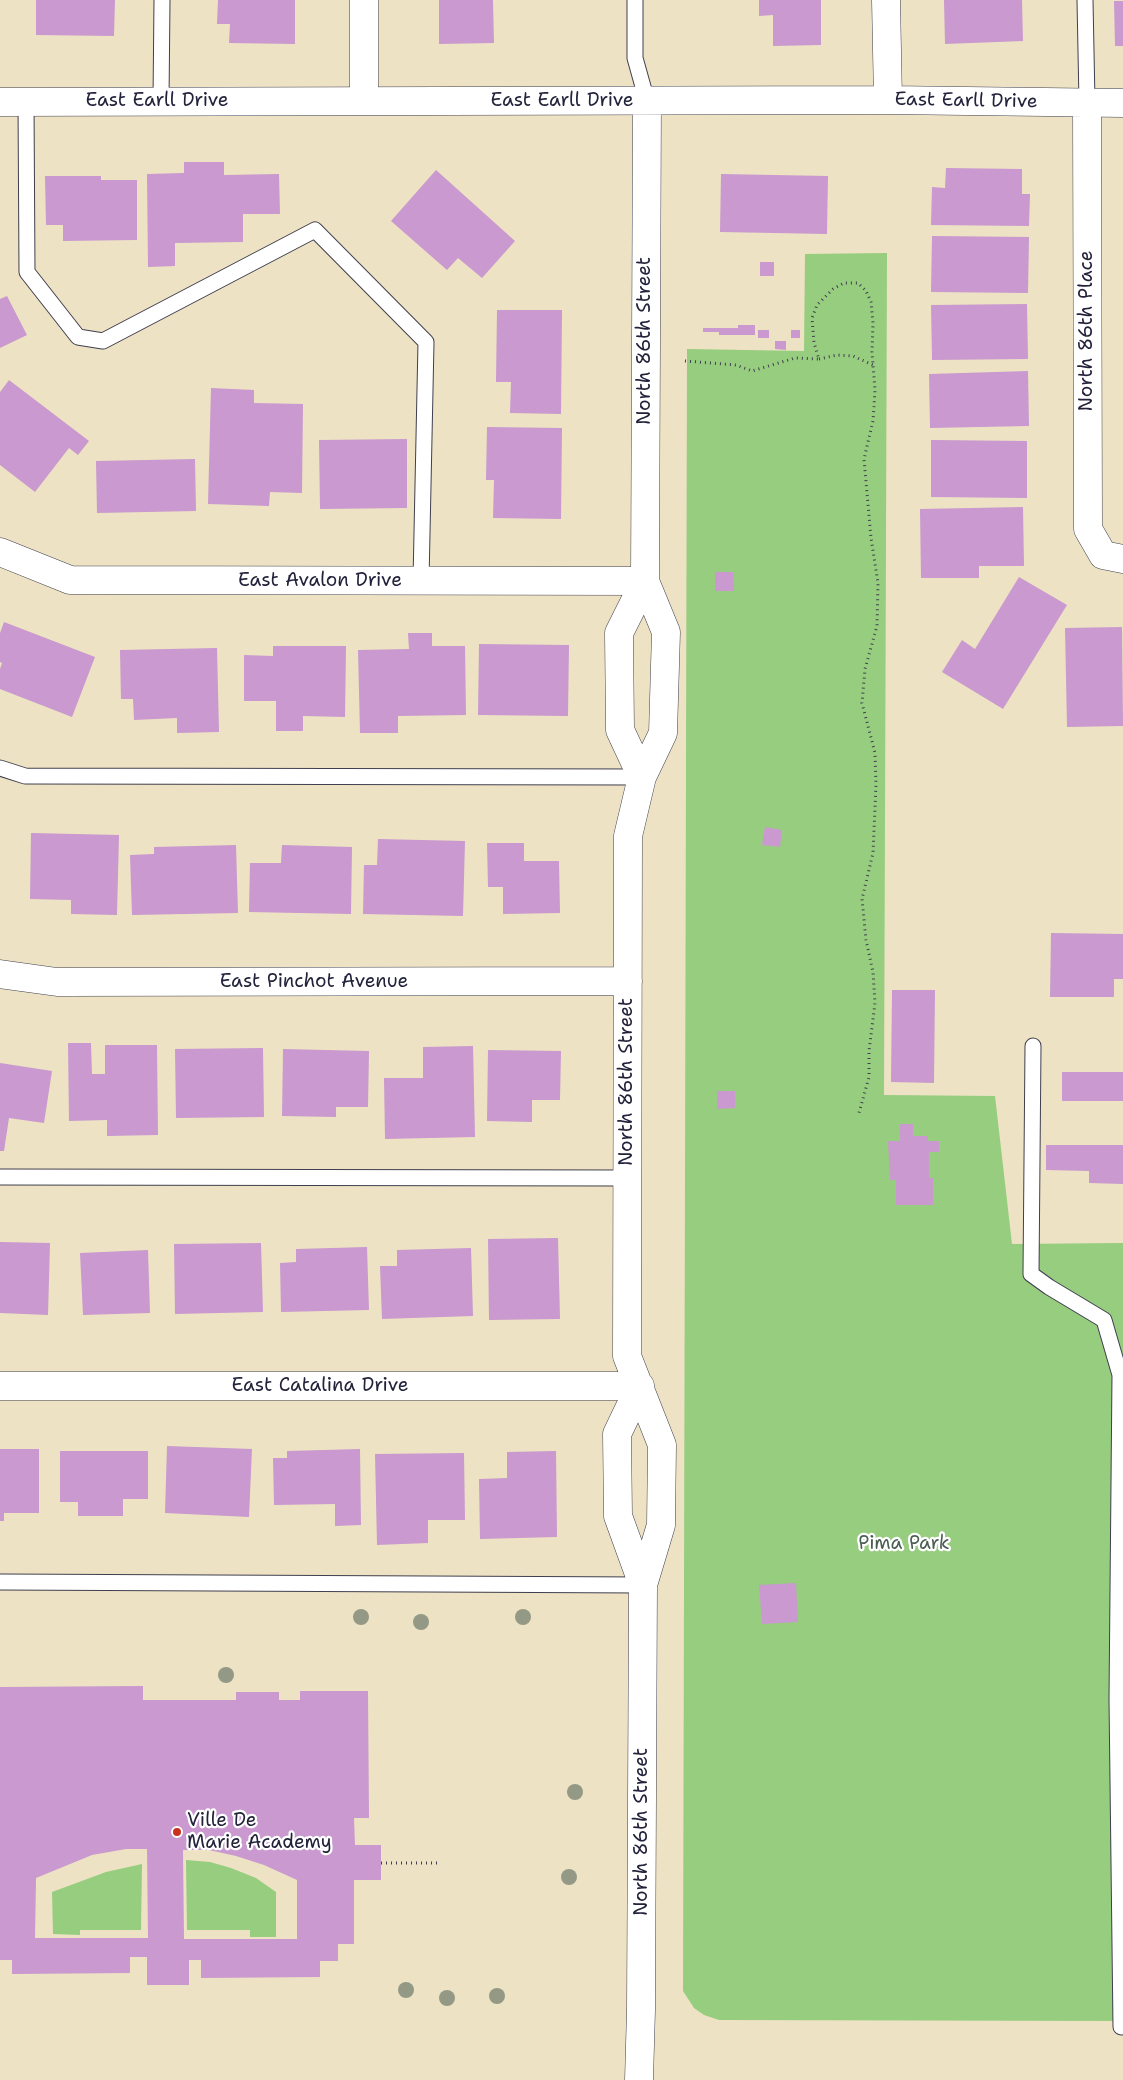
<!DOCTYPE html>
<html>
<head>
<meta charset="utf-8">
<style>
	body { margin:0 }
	canvas { display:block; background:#ede2c3 }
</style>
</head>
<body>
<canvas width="1123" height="2080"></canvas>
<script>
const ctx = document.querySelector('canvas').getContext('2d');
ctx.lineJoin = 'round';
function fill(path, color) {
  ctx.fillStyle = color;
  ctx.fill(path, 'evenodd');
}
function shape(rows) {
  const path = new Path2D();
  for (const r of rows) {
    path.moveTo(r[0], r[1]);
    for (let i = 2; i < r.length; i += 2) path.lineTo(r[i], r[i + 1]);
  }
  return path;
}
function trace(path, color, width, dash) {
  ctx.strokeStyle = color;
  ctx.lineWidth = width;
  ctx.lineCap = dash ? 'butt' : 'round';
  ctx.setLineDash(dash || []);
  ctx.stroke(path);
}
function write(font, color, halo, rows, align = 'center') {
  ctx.font = font + ' "Shantell Sans",sans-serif';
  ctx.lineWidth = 4.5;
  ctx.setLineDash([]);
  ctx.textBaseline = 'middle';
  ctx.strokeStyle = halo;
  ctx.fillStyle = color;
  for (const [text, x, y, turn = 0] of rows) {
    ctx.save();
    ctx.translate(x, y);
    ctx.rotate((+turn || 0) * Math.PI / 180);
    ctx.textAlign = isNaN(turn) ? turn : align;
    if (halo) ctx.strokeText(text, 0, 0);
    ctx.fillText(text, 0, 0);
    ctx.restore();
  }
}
const green = shape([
	[887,253,884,1095,995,1096,1012,1244,1123,1243,1123,2021,719,2020,704,2015,694,2008,683,1991,687,349,804,351,805,254],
	[186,1860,210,1862,231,1868,256,1878,276,1892,276,1937,250,1937,250,1930,187,1930],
	[142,1864,141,1930,80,1930,80,1935,53,1934,52,1892,106,1872]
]);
const building = shape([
	[36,0,115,0,114,36,36,35],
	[218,0,295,0,295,44,229,43,230,24,217,24],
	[439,0,493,0,494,43,439,44],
	[759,0,821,0,821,45,773,46,773,15,759,16],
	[944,0,1022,0,1023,41,945,44],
	[1114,1,1123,1,1123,46,1115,46],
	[184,162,224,162,224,175,279,174,280,214,243,214,243,242,175,243,175,266,148,267,147,174,184,173],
	[946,168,1022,169,1022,194,1030,194,1029,226,931,225,932,187,945,188],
	[436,170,515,241,482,278,458,258,447,270,391,221],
	[721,174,828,176,827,234,720,232],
	[45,176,101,176,101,180,137,180,137,240,63,241,63,225,46,225],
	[932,236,1029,237,1028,293,931,292],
	[760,262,774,262,774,276,760,276],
	[7,296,27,335,0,348,0,299],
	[1027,304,1028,359,932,360,931,305],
	[497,310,562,310,561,414,510,413,511,382,496,382],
	[738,325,755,325,755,335,719,335,719,332,703,332,703,328,738,328],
	[758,330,769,330,769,338,758,338],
	[791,330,800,330,800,338,791,338],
	[775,341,786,341,786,350,775,349],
	[1028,371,1029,426,930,428,929,374],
	[9,380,89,441,78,455,69,448,35,492,0,465,0,392],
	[211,388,254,390,254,403,303,404,302,493,270,492,269,506,208,504],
	[487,427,562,428,561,519,493,518,494,480,486,480],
	[407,439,407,508,320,509,319,440],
	[931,440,1027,441,1027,498,931,497],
	[195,459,196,511,97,513,96,461],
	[1023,507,1024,566,979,566,979,578,921,578,920,509],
	[715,572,733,572,734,591,715,591],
	[1019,577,1067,605,1003,709,942,672,962,640,975,649],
	[4,622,95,657,72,717,0,689,0,669,2,663,0,662,0,633],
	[1122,627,1123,726,1067,727,1065,628],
	[408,633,432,633,432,646,465,646,466,715,398,716,398,733,360,733,358,650,409,649],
	[479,644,569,645,568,716,478,715],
	[273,646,346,646,345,717,303,716,303,731,276,731,276,701,244,701,244,655,273,656],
	[217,648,219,732,177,733,177,718,134,720,133,699,121,699,120,650],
	[765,827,782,830,780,847,762,845],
	[31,833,119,835,117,915,71,914,71,900,30,899],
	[378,839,465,841,463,916,363,914,364,865,377,865],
	[487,843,524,843,524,861,559,861,560,913,503,914,503,887,488,887],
	[236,845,238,913,132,915,130,855,154,854,154,847],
	[282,845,352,847,351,914,249,912,250,863,281,863],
	[1051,933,1123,934,1123,979,1114,979,1114,997,1050,997],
	[892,990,935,990,934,1083,891,1082],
	[68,1043,91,1043,92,1074,105,1074,105,1045,157,1045,158,1135,107,1136,107,1120,69,1121],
	[473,1046,475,1137,385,1139,384,1078,423,1078,423,1047],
	[263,1048,264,1117,176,1118,175,1049],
	[283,1049,369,1051,368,1107,336,1107,336,1117,282,1116],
	[488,1050,561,1051,560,1100,532,1100,532,1122,487,1121],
	[0,1063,52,1071,44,1123,9,1118,4,1151,0,1151],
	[1062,1072,1123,1072,1123,1101,1062,1101],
	[717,1091,735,1091,735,1108,717,1109],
	[900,1124,913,1124,913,1136,928,1136,928,1141,939,1141,939,1152,929,1152,929,1178,933,1178,933,1205,896,1205,896,1180,890,1180,888,1141,900,1141],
	[1046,1145,1123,1145,1123,1184,1089,1183,1089,1171,1046,1170],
	[558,1238,560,1319,489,1320,488,1239],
	[0,1242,50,1243,48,1315,0,1313],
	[261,1243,263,1312,175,1314,174,1244],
	[367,1247,369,1310,281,1312,280,1263,296,1262,296,1249],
	[471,1248,473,1316,382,1319,380,1266,397,1266,397,1250],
	[148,1250,150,1313,83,1315,80,1253],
	[167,1446,252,1449,249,1517,165,1513],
	[0,1449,39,1449,39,1513,4,1513,4,1521,0,1521],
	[360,1449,361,1525,335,1526,335,1504,274,1505,273,1458,287,1458,287,1451],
	[60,1451,148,1451,148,1499,123,1499,123,1516,78,1516,78,1502,60,1502],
	[556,1451,557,1537,480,1539,479,1479,507,1478,507,1452],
	[464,1453,465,1520,428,1520,428,1543,377,1545,375,1454],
	[796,1583,798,1622,762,1624,759,1585],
	[143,1686,143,1700,236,1700,236,1692,279,1692,279,1700,300,1700,300,1691,368,1691,369,1818,354,1818,355,1845,381,1845,381,1880,354,1880,354,1944,338,1944,338,1961,320,1961,320,1977,201,1978,201,1960,189,1960,189,1985,147,1985,147,1957,130,1957,130,1973,12,1974,12,1960,0,1960,0,1687],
	[126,1849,147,1849,148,1938,35,1938,36,1878,92,1855],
	[183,1850,209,1850,236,1856,264,1865,297,1880,297,1939,184,1939]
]);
const path = shape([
	[819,359,837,355,853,356,873,365],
	[685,361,736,365,752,371,795,358,819,359,814,343,812,318,817,305,833,289,844,283,858,283,866,291,871,302,873,323,872,352,875,390,873,421,864,459,871,538,878,583,877,626,865,669,862,703,875,753,876,785,873,853,862,899,866,940,873,972,875,1003,869,1051,869,1077,859,1113],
	[381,1863,441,1863]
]);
const service = shape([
	[635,0,635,58,647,101],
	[1085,0,1087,102],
	[161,101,162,0],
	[26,102,27,272,78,337,103,341,315,230,426,342,421,581],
	[0,768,25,776,642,777],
	[1033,1046,1031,1274,1049,1287,1104,1320,1120,1375,1117,1699,1121,2027],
	[0,1177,627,1178],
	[0,1582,643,1585]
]);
const minor = shape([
	[886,0,888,100],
	[364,100,364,0],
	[0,102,888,100,1123,103],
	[1087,102,1088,529,1103,555,1123,559],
	[0,552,70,580,645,581],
	[642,777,620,730,619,633,645,581],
	[0,974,57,982,628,981],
	[0,1386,640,1386],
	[640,1386,617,1434,618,1516,643,1585],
	[639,2080,641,2010,643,1585,661,1525,662,1445,627,1356,628,836,642,777,663,733,666,632,645,581,647,101]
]);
const trees = [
	[361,1617],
	[523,1617],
	[421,1622],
	[226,1675],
	[575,1792],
	[569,1877],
	[406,1990],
	[497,1996],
	[447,1998]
];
const markers = [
	[177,1832,5,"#c8321e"]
];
const streetNames = [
	["East Earll Drive",157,101],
	["East Earll Drive",562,101],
	["East Earll Drive",966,101,1],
	["North 86th Place",1087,331,-90],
	["North 86th Street",645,341,-90],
	["East Avalon Drive",320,581],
	["East Pinchot Avenue",314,982],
	["North 86th Street",627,1082,-90],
	["East Catalina Drive",320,1386],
	["North 86th Street",642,1832,-90]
];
const parkNames = [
	["Pima Park",904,1544]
];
const poiNames = [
	["Ville De",187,1821],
	["Marie Academy",187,1843]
];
fill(green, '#97cd7f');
fill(building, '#c999cf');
trace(service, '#403f4f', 17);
trace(minor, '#403f4f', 29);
trace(path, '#403f4f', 3, [1, 4]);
trace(service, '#fff', 15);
trace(minor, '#fff', 28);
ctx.fillStyle = '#949985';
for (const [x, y] of trees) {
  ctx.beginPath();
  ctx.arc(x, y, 8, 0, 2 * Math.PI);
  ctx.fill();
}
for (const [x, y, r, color] of markers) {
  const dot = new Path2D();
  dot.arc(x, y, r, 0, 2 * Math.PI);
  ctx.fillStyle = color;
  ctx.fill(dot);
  trace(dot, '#fff', 2);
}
write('19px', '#22223b', '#fff', streetNames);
write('19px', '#4b5e53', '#fff', parkNames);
write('19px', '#22223b', '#fff', poiNames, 'left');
</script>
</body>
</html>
